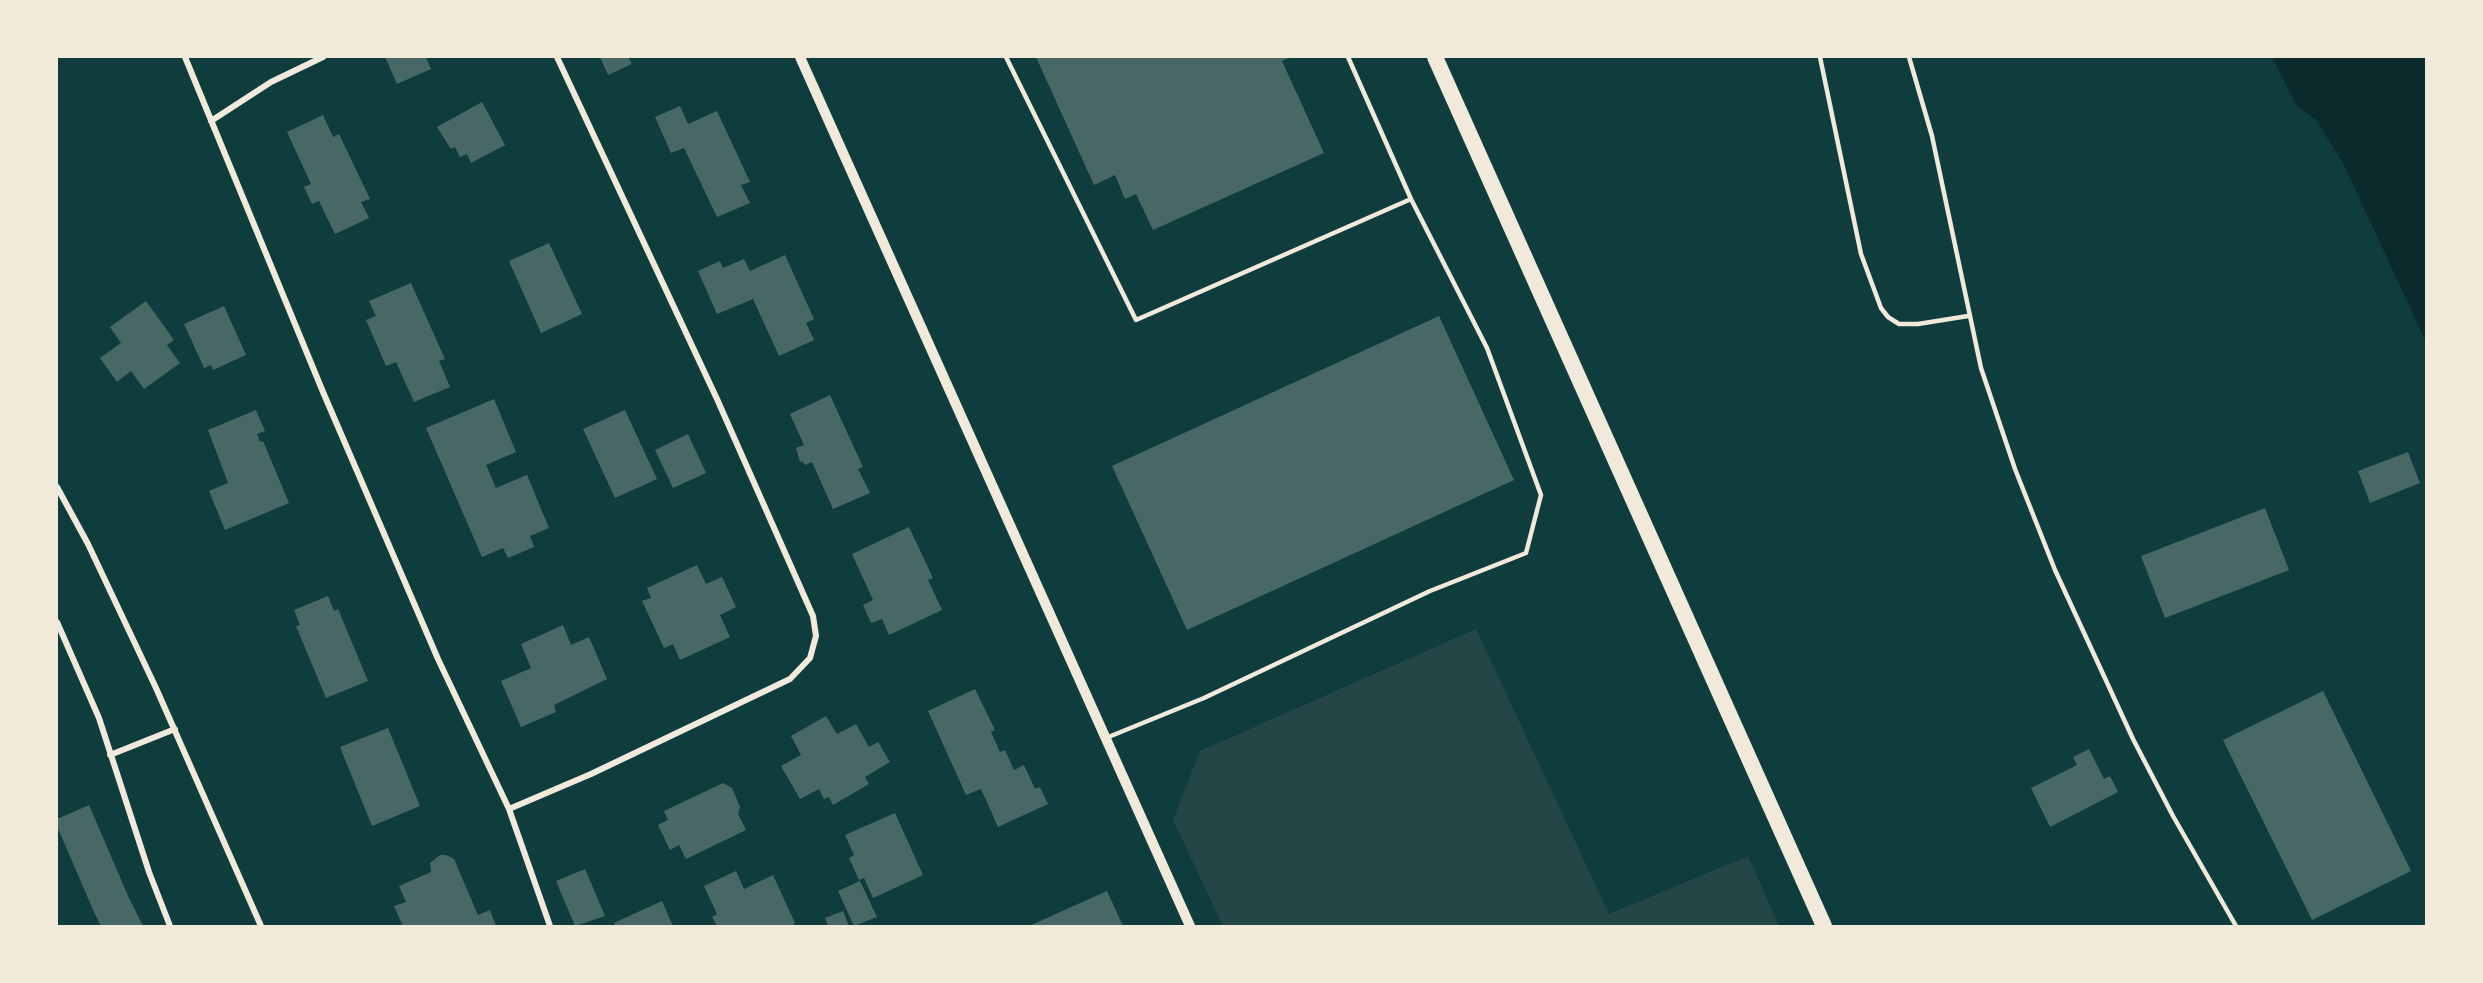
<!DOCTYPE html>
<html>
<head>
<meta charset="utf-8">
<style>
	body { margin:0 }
	#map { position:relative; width:2483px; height:983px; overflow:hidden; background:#0f3d3e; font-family:"Work Sans",sans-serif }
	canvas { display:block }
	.frame { position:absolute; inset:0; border:58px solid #f1e9da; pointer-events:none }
</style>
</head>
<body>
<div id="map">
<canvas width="2483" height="983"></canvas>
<div class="frame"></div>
</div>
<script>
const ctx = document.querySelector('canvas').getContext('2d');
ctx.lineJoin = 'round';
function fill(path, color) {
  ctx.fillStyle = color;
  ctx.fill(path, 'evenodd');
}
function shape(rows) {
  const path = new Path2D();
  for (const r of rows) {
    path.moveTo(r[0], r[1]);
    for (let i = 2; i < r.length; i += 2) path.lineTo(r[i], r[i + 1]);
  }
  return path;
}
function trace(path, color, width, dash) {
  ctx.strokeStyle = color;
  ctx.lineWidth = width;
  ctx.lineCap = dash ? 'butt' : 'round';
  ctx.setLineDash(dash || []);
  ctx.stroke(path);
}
const green = shape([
	[1476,629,1609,914,1748,856,1779,926,1223,926,1173,820,1200,751]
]);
const water = shape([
	[2272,57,2426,57,2426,342,2343,163,2316,120,2297,106]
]);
const building = shape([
	[385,57,426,57,431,69,397,84],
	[600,57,628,57,632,64,608,75],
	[1036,57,1291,57,1282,61,1324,153,1153,230,1136,194,1125,199,1115,175,1094,185],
	[482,102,505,145,471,163,467,154,460,157,455,147,451,149,437,127],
	[680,106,688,124,717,111,750,182,741,185,750,203,717,217,684,148,671,153,655,117],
	[323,115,333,137,339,134,370,199,361,202,369,218,335,234,319,201,312,204,304,187,311,184,287,132],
	[549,243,582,314,541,333,509,261],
	[785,255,814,319,806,323,814,340,779,356,753,299,717,314,698,271,720,261,723,268,744,259,750,271],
	[411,283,445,359,439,361,450,387,414,402,396,362,386,366,366,320,376,316,369,301],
	[146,301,174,340,167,345,180,363,144,389,131,371,117,382,100,358,121,343,110,327],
	[224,306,246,355,213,370,211,365,204,368,184,324],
	[1439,316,1514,480,1187,630,1112,466],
	[830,395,863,467,858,469,870,493,833,509,812,462,805,465,802,461,800,462,796,448,804,445,790,414],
	[494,399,516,452,486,465,496,488,527,475,549,528,530,536,534,547,508,558,503,548,482,557,426,428],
	[256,410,265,431,257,434,260,442,263,441,289,503,225,530,209,491,228,483,208,430],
	[625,410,657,479,615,498,583,429],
	[688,434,706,473,673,488,655,450],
	[2408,452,2420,483,2370,503,2358,471],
	[2265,508,2289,570,2165,618,2141,556],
	[909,527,933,578,928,580,942,610,889,635,882,619,871,623,863,605,873,600,852,554],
	[697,565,706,584,722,577,736,607,720,615,730,637,680,660,673,644,664,648,642,601,651,598,647,588],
	[328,596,334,611,338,609,368,681,326,698,296,626,300,625,294,610],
	[563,625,571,645,589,637,607,679,554,705,556,712,521,727,501,681,531,668,521,644],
	[975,689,995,730,991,732,1000,752,1005,750,1014,770,1024,765,1035,789,1040,787,1048,804,998,827,981,789,966,795,928,711],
	[2323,691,2411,871,2312,920,2223,740],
	[826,716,837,734,856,724,869,747,878,742,890,762,865,777,869,784,833,805,829,797,824,799,819,789,800,799,781,766,801,755,791,736],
	[388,728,420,806,372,826,340,747],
	[2089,749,2104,779,2110,776,2118,792,2050,827,2031,788,2077,765,2073,757],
	[723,783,732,788,740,807,738,814,746,830,686,859,679,845,670,850,658,825,668,820,664,811],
	[89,805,129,898,143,926,101,926,94,912,57,826,57,819],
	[895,813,923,875,873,898,864,878,859,880,849,858,854,855,845,835],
	[440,855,446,855,454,859,478,915,490,910,496,926,403,926,394,906,406,902,399,886,431,872,430,863],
	[585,869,605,916,575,926,556,881],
	[736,871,744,889,773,875,795,923,792,926,717,926,712,917,717,914,704,886],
	[860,881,877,917,854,926,838,891],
	[1107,891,1123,926,1029,926],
	[662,901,673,926,615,926,614,923],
	[843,911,849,926,828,926,825,918]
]);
const service = shape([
	[1006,57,1136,320,1411,199],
	[1820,57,1861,254,1881,308,1888,317,1899,324,1918,324,1968,316],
	[1909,57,1932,136,1981,368,2015,469,2055,570,2133,739,2173,816,2236,926],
	[1106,738,1204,698,1430,591,1526,553,1541,495,1487,348,1411,199,1348,57]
]);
const minor = shape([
	[185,57,323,392,438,659,509,809,550,926],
	[211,121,271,82,323,57],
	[57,487,88,544,156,688,261,926],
	[57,622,99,718,149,872,170,926],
	[110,755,175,729],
	[509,809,591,774,790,679,810,658,816,636,813,616,717,399,557,57]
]);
const tertiary = shape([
	[800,57,1190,926]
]);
const trunk = shape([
	[1435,57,1824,926]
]);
fill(green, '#244646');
fill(water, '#0a2a2b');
fill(building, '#486865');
trace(service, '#f1e9da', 4.5);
trace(minor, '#f1e9da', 6);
trace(tertiary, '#f1e9da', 10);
trace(trunk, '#f1e9da', 16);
</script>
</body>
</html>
